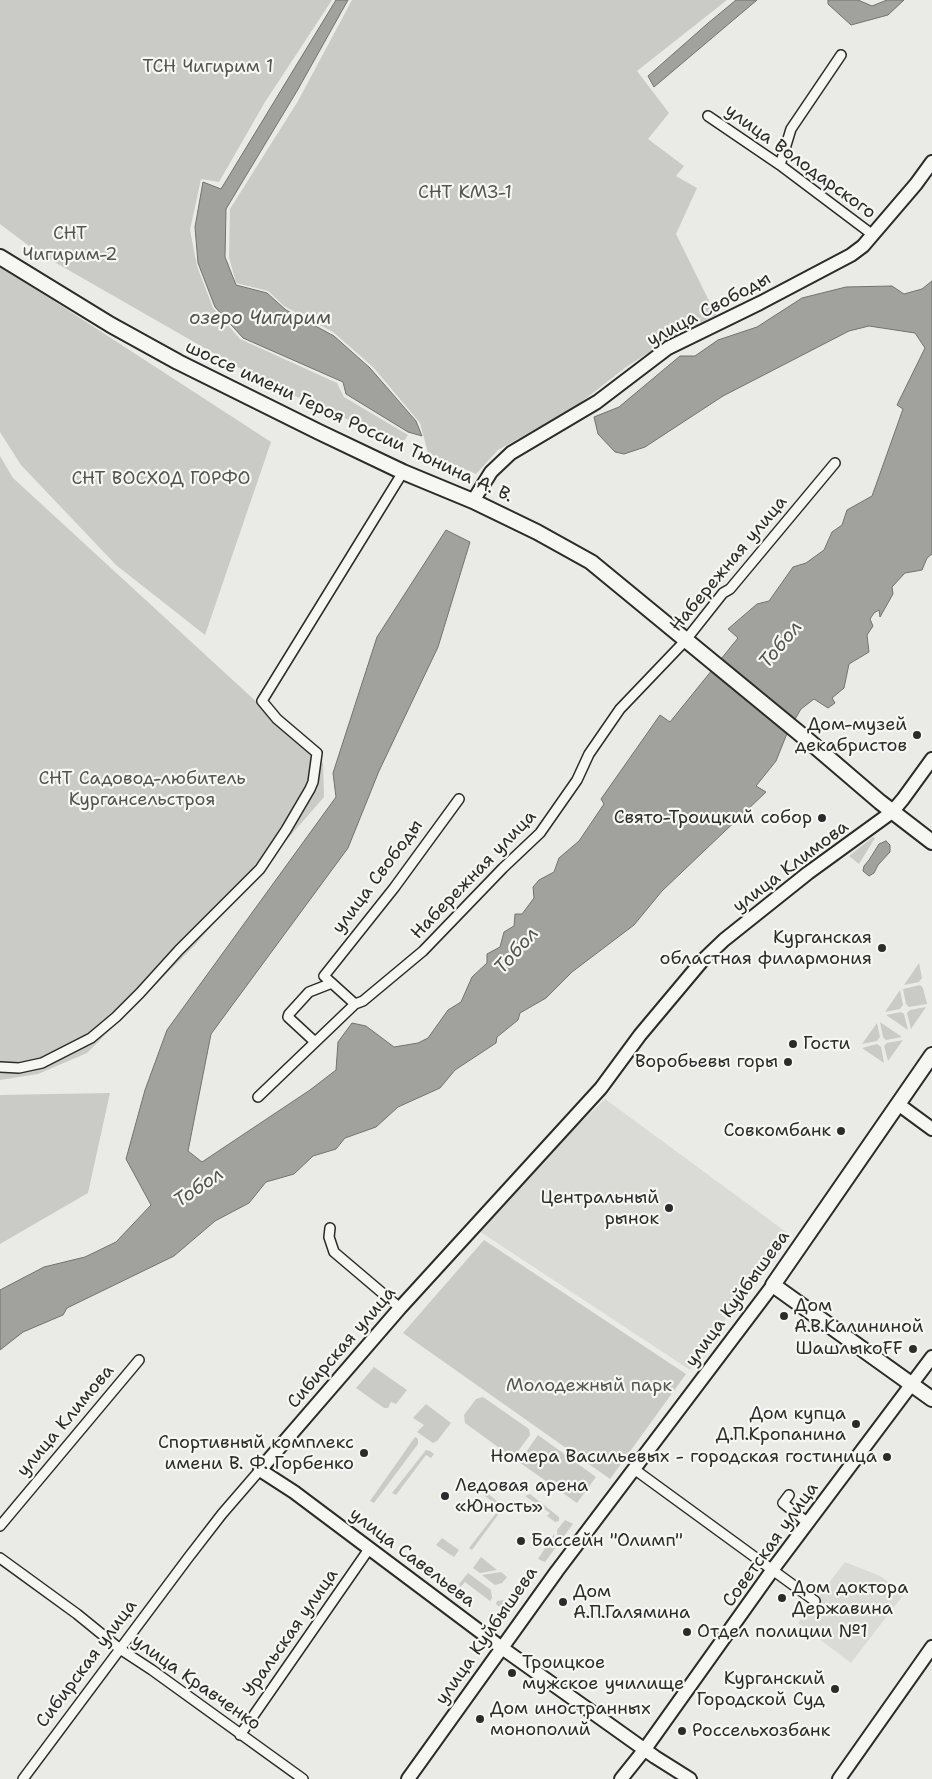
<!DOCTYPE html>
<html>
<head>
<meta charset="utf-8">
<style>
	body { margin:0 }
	canvas { display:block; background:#eaeae6 }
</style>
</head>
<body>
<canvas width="932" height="1779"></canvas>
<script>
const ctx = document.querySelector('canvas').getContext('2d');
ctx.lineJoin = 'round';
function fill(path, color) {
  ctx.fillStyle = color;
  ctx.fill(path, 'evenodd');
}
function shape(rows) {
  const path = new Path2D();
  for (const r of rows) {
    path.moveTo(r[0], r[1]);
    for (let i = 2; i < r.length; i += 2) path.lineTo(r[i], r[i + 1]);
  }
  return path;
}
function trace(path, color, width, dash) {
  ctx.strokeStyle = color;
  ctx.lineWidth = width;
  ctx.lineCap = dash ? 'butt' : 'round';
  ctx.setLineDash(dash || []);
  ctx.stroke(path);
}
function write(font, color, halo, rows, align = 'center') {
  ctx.font = font + ' "Shantell Sans",sans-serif';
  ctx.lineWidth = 4.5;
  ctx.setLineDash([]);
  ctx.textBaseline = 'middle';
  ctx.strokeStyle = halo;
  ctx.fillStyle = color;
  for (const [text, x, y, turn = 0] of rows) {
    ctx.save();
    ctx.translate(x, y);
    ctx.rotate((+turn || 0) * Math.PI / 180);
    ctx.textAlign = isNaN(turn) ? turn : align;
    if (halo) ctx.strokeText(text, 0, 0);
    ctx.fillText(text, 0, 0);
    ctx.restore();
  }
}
const built = shape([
	[605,1099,786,1232,690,1370,473,1227],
	[845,1562,880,1576,904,1594,851,1663,798,1623]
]);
const green = shape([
	[0,0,332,0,265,102,219,182,201,179,190,230,197,266,213,308,240,339,337,383,344,397,408,435,402,444,262,381,37,252,0,224],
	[352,0,727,0,637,71,669,113,648,139,684,166,676,176,697,188,676,234,716,315,667,341,626,367,575,407,498,450,476,474,428,453,420,423,373,367,333,332,284,306,268,291,236,283,229,257,230,209,298,101],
	[0,266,271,442,205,635,116,565,21,465,0,432],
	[0,456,13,478,323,763,324,797,195,945,87,1053,38,1074,0,1080],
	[873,837,875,838,859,864,849,856],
	[919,963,922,978,919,982,904,985],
	[920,985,923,988,927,1004,909,1007,906,1004,903,989],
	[900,990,903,1005,900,1009,885,1012],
	[926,1007,911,1029,907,1013,910,1010],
	[901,1012,904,1014,908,1030,886,1015],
	[880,1022,902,1037,886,1040,883,1037],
	[877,1023,880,1037,877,1041,862,1044],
	[903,1040,888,1061,884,1046,887,1043],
	[877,1044,881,1047,884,1063,862,1048],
	[110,1093,88,1193,0,1244,0,1095],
	[484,1240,686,1374,610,1479,403,1333],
	[374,1367,407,1390,396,1404,391,1402,388,1408,384,1408,356,1388],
	[483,1397,529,1429,530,1435,516,1454,509,1455,465,1423,464,1415,476,1399],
	[426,1404,451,1423,437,1441,433,1443,417,1432,424,1425,413,1418],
	[538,1435,596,1477,577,1503,519,1462],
	[415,1437,418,1439,418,1444,374,1503,370,1501],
	[426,1450,430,1451,434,1454,431,1458,426,1455,396,1495,392,1493],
	[486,1492,503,1506,503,1508,472,1550,469,1548,500,1508,484,1495],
	[530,1494,559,1517,559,1521,555,1522,547,1516,550,1513,525,1496],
	[565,1520,573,1524,558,1544,557,1530],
	[554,1534,556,1547,545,1562,538,1559],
	[442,1538,459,1550,454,1557,436,1545],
	[481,1557,497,1570,480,1573,473,1568],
	[501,1572,507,1577,502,1583,495,1585,482,1575],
	[468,1573,491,1590,492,1598,490,1601,465,1582,460,1587,459,1584],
	[505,1600,511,1605,512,1608,496,1628,494,1627,504,1611,496,1604,497,1601]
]);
const water = shape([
	[336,0,348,0,297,91,226,209,225,257,236,285,267,293,286,310,334,336,370,368,416,421,422,436,408,432,346,394,343,382,243,338,215,307,198,263,195,227,203,182,221,189,336,0],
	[736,0,757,0,654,87,648,76,707,24,736,0],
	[828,0,858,0,872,6,887,0,904,0,888,15,851,25,828,4,828,0],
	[932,281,932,554,927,558,922,570,905,573,892,587,893,594,880,617,879,610,874,613,870,619,873,626,867,635,869,652,849,664,844,688,832,698,835,703,828,708,814,699,801,709,788,731,776,761,756,786,766,792,662,891,634,925,572,972,546,998,520,1013,518,1020,497,1037,496,1043,455,1070,440,1088,398,1107,376,1127,345,1138,336,1149,313,1156,294,1174,266,1182,249,1203,215,1221,174,1256,67,1308,63,1315,23,1332,0,1350,0,1290,44,1267,85,1257,116,1242,151,1205,126,1159,145,1090,167,1030,336,797,333,773,377,637,446,530,470,542,438,647,379,771,348,848,211,1034,188,1151,202,1162,310,1090,336,1070,338,1042,352,1023,366,1026,394,1047,418,1043,428,1038,448,1010,461,1002,472,977,487,963,487,954,500,947,504,932,514,926,515,914,522,914,534,898,533,887,539,880,554,872,559,858,579,841,604,804,601,799,660,715,670,722,738,638,728,629,757,604,769,601,793,567,806,563,824,550,832,532,842,525,847,510,872,496,903,409,897,405,925,348,915,333,869,326,849,331,723,396,645,447,624,454,615,452,598,434,594,417,619,407,680,356,695,356,718,340,757,327,802,298,846,287,892,286,904,294,922,289,932,281],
	[886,841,890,845,890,852,878,865,874,873,869,876,863,871,864,866,869,860,879,844,886,841]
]);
const street = shape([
	[708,116,780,165,873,235],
	[780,165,791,129,841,55],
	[355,1004,324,976,394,888,459,799],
	[315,1042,288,1017,289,1014,309,992,332,983],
	[0,1067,19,1068,42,1063,91,1038,116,1017,140,993,179,950,260,869,286,830,310,789,313,782,317,753,277,719,262,701,403,472],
	[258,1097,355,1004,363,1001,423,951,503,868,540,833,577,780,589,754,620,709,685,641,723,593,730,589,835,463],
	[330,1228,329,1237,334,1252,400,1308],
	[634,1469,815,1601],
	[789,1495,783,1503,808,1523],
	[0,1526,139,1360],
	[0,1558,77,1614,120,1649,152,1670,303,1779],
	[240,1735,369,1549],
	[23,1779,188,1558,222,1514,260,1470]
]);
const secondary = shape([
	[473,501,491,472,511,453,597,402,668,348,760,303,851,255,863,246,916,184,932,162],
	[898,1104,932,1129],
	[408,1779,557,1571,773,1285],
	[621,1779,645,1749,776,1565,932,1357],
	[690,1779,655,1757,502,1648,294,1492,260,1470,400,1308,601,1088,640,1035,702,961,724,940,808,873,892,812,903,799,932,759],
	[839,1779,932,1647]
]);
const primary = shape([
	[0,257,111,325,178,362,319,432,403,472,473,501,537,532,591,562,810,742,880,802,932,842],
	[932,1055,773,1285,932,1399]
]);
const markers = [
	[917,735,5,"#2b2b2b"],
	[822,818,5,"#2b2b2b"],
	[882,948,5,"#2b2b2b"],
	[793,1044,5,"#2b2b2b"],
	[788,1062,5,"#2b2b2b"],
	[841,1131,5,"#2b2b2b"],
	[669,1208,5,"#2b2b2b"],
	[784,1316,5,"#2b2b2b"],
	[913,1349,5,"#2b2b2b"],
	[856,1424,5,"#2b2b2b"],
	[364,1453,5,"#2b2b2b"],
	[887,1457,5,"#2b2b2b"],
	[445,1496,5,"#2b2b2b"],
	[521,1541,5,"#2b2b2b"],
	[782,1598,5,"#2b2b2b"],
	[563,1602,5,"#2b2b2b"],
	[687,1632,5,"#2b2b2b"],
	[512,1673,5,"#2b2b2b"],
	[835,1689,5,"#2b2b2b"],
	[480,1719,5,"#2b2b2b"],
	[682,1731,5,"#2b2b2b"]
];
const parkNames = [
	["ТСН Чигирим 1",208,67],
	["СНТ КМЗ-1",465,193],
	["СНТ",70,234],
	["Чигирим-2",70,255],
	["СНТ ВОСХОД ГОРФО",161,479],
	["СНТ Садовод-любитель",142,779],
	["Кургансельстроя",142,800],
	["Молодежный парк",589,1386]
];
const streetNames = [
	["улица Володарского",800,162,36],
	["улица Свободы",709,310,-28],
	["шоссе имени Героя России Тюнина А. В.",349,422,25],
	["Набережная улица",729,564,-50],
	["улица Климова",791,867,-37],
	["Набережная улица",474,875,-46],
	["улица Свободы",378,877,-53],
	["улица Куйбышева",738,1299,-54],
	["Сибирская улица",342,1348,-49],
	["улица Климова",66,1421,-50],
	["Советская улица",771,1545,-54],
	["улица Савельева",412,1558,37],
	["Уральская улица",291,1633,-55],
	["улица Куйбышева",487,1636,-55],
	["Сибирская улица",87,1664,-53],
	["улица Кравченко",196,1683,35]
];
const poiNames = [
	["Дом-музей",907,725],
	["декабристов",907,746],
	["Свято-Троицкий собор",812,818],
	["Курганская",872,938],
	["областная филармония",872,959],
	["Гости",803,1044,"left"],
	["Воробьевы горы",778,1062],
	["Совкомбанк",831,1131],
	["Центральный",659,1198],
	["рынок",659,1219],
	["Дом",794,1306,"left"],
	["А.В.Калининой",794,1327,"left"],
	["ШашлыкоFF",903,1349],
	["Дом купца",846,1414],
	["Д.П.Кропанина",846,1435],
	["Спортивный комплекс",354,1443],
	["имени В. Ф. Горбенко",354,1464],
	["Номера Васильевых - городская гостиница",877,1457],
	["Ледовая арена",455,1486,"left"],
	["«Юность»",455,1507,"left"],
	["Бассейн \"Олимп\"",531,1541,"left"],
	["Дом доктора",792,1588,"left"],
	["Державина",792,1609,"left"],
	["Дом",573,1592,"left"],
	["А.П.Галямина",573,1613,"left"],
	["Отдел полиции №1",697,1632,"left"],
	["Троицкое",522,1663,"left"],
	["мужское училище",522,1684,"left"],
	["Курганский",825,1679],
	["Городской Суд",825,1700],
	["Дом иностранных",490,1709,"left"],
	["монополий",490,1730,"left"],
	["Россельхозбанк",692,1731,"left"]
];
const waterNames = [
	["озеро Чигирим",260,319],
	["Тобол",781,645,-50],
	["Тобол",517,951,-48],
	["Тобол",199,1188,-34]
];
fill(built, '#dadad6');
fill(green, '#cacac7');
fill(water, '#a1a19e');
trace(water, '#727270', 1);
trace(street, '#2b2b2b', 12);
trace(secondary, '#2b2b2b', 16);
trace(primary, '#2b2b2b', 18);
trace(street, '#f6f6f2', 9);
trace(secondary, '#f6f6f2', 12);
trace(primary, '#f6f6f2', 14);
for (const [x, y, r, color] of markers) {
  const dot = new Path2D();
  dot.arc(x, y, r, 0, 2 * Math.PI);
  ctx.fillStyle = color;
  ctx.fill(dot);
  trace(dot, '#f6f6f2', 2);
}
write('18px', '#535352', '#f6f6f2', parkNames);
write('18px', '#2b2b2b', '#f6f6f2', streetNames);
write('18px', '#2b2b2b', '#f6f6f2', poiNames, 'right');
write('italic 19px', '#545453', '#f6f6f2', waterNames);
</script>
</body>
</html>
